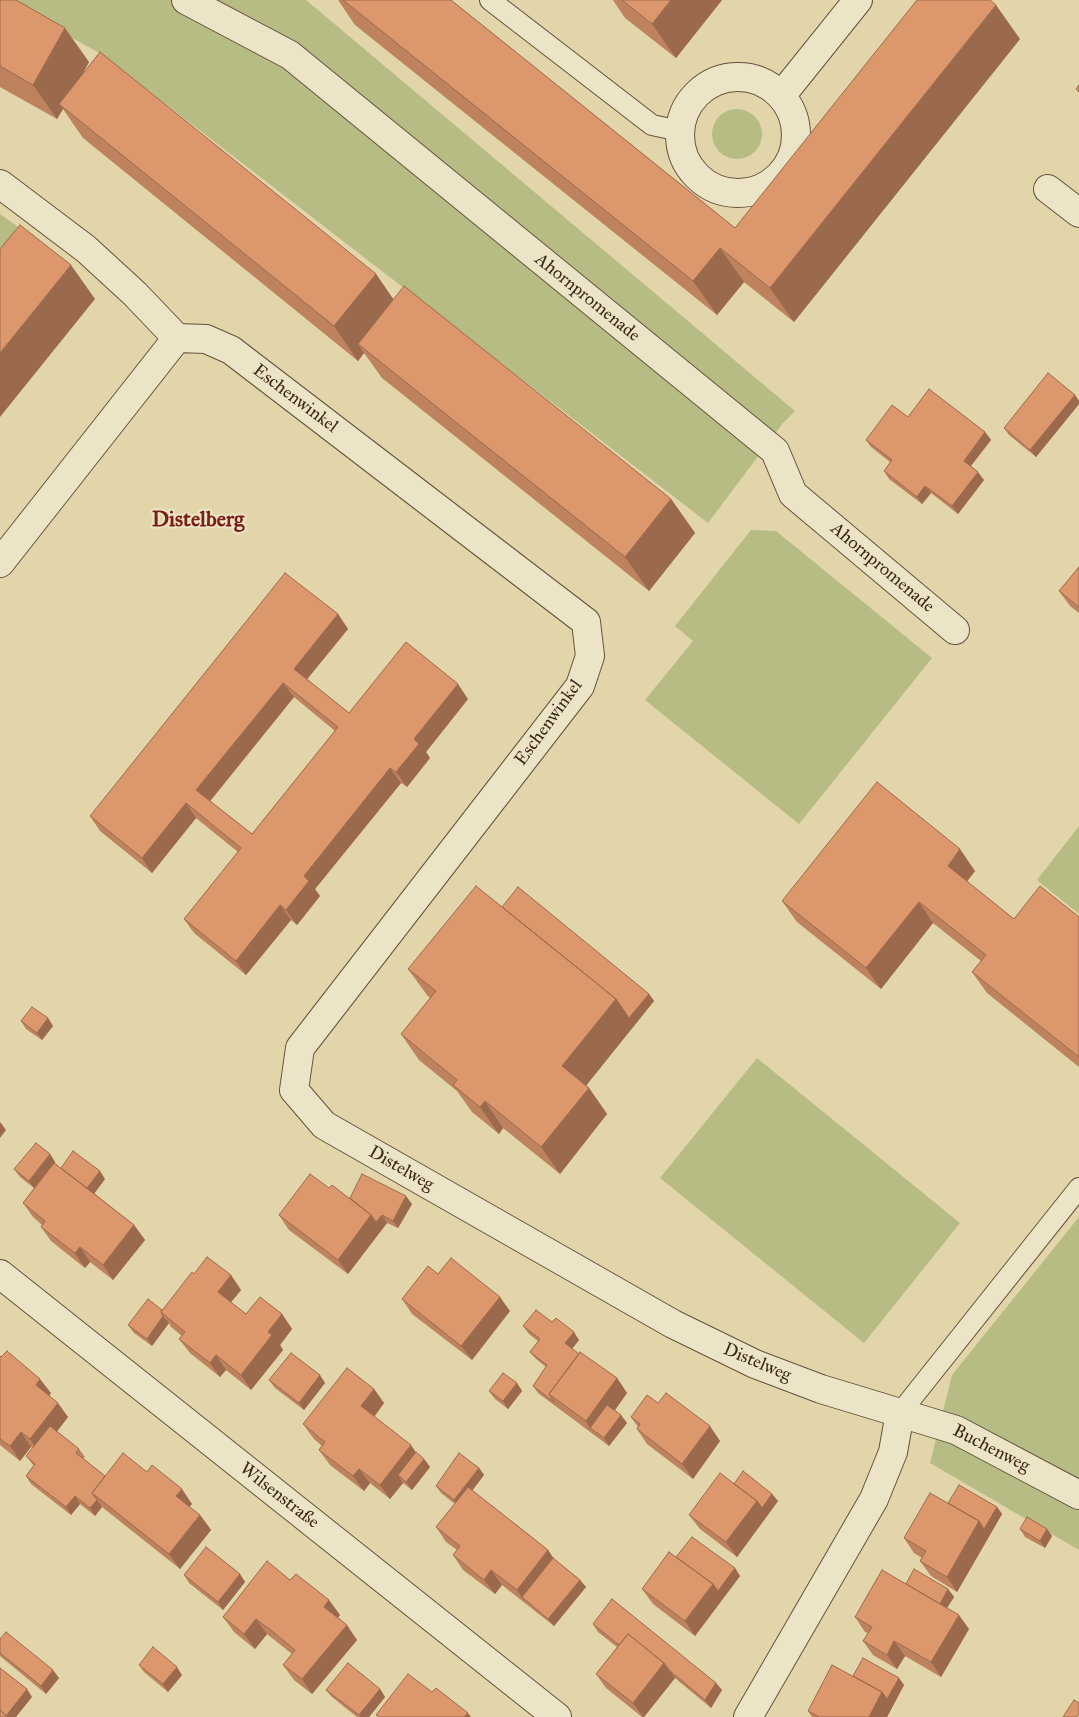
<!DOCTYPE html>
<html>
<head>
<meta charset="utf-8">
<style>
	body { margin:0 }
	canvas { display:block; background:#e1d5a9 }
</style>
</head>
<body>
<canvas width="1079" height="1717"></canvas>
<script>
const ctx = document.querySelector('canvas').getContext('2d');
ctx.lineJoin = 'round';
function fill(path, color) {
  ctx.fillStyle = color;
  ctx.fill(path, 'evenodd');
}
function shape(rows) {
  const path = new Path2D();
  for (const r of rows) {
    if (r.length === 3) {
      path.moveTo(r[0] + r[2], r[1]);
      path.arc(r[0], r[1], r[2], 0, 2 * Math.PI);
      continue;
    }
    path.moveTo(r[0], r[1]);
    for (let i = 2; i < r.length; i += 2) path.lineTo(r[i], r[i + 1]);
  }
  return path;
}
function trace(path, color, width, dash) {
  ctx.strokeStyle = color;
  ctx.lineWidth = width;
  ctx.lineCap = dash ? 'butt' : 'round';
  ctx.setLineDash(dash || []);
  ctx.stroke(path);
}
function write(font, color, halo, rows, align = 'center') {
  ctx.font = font + ' "IM FELL Great Primer",serif';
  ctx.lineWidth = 4;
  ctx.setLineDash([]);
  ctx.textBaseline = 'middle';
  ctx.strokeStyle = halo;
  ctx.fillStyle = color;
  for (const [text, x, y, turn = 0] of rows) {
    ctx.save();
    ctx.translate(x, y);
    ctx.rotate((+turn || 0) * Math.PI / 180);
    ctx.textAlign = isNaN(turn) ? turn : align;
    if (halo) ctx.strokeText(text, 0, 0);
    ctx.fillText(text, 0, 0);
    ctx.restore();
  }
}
const green = shape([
	[4,0,306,0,795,411,783,423,708,523,101,54],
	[737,134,25],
	[0,214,21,229,0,255],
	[751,530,776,531,932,658,799,824,645,700,693,641,675,626],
	[1079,826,1079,914,1037,880],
	[757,1058,960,1223,864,1343,660,1178],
	[1079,1217,1079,1550,930,1463,952,1375]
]);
const lane = shape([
	[490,0,652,125,680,131],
	[900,1413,1079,1188]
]);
const street = shape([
	[186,0,290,55,775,451,793,494,955,630],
	[738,135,58],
	[781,96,858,0],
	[0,184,86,249,135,294,177,338,206,339,231,350,586,622,590,656,580,686,300,1048,294,1090,324,1125,673,1324,755,1364,821,1389,956,1430,1079,1495],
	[1048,189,1079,213],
	[0,563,177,338],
	[0,1274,557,1717],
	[748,1717,874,1499,893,1452,900,1413]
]);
const wall = shape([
	[0,0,89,62,84,71,376,274,393,299,671,499,695,533,649,591,382,378,364,353,358,361,83,138,63,109,57,119,0,87],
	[338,0,451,0,735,228,1020,39,794,322,744,282,717,315,355,25],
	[613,0,722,0,676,58,625,18],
	[1075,395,1079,401,1079,404,1036,457,1009,435,1004,428],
	[908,417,985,432,991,440,971,466,984,480,958,514,931,493,922,504,889,479,884,471,890,462,871,447,866,440],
	[1079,567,1079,613,1070,606,1059,591],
	[338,614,348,629,307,679,349,713,468,699,426,752,430,758,407,787,401,783,315,889,320,896,297,925,291,920,246,975,194,933,184,919,238,852,196,818,152,873,100,831,90,816],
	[294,697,335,731,252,834,210,801],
	[975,871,967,882,1014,919,1079,917,1079,1067,987,993,972,972,981,961,933,923,881,989,797,922,782,901],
	[502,907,649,994,654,1001,586,1085,589,1088,607,1114,560,1174,503,1128,499,1134,472,1112,457,1091,419,1060,401,1034,430,998,427,995,408,969],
	[48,1018,53,1026,42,1040,26,1029,21,1021],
	[50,1154,55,1162,55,1163,61,1168,105,1179,94,1193,134,1225,145,1240,113,1280,90,1262,85,1268,51,1241,41,1227,42,1225,33,1217,23,1203,34,1188,20,1177,14,1169],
	[329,1188,350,1198,412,1204,398,1228,387,1223,348,1274,289,1230,279,1215],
	[194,1274,231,1275,241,1290,231,1302,246,1314,282,1314,292,1329,280,1345,283,1350,251,1390,226,1370,220,1377,190,1353,179,1339,182,1336,171,1327,169,1323,152,1346,134,1333,128,1325,162,1310],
	[438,1274,510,1311,472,1360,412,1314,402,1299],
	[552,1322,579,1340,572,1349,579,1354,617,1378,627,1393,615,1410,627,1423,609,1446,538,1393,533,1386,546,1367,536,1359,530,1352,538,1341,529,1334,523,1326],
	[0,1356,51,1393,49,1395,68,1417,57,1431,79,1449,85,1457,83,1458,105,1476,147,1472,192,1504,189,1507,200,1515,211,1530,180,1569,102,1507,95,1516,80,1504,71,1515,31,1484,26,1476,34,1466,26,1456,33,1448,31,1447,20,1461,0,1445],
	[269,1380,325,1383,304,1410,275,1388],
	[517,1383,522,1391,508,1409,495,1399,489,1391],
	[374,1389,384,1403,374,1417,424,1459,430,1467,412,1490,403,1483,390,1499,370,1483,364,1491,330,1465,319,1450,322,1446,314,1439,303,1424],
	[631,1417,720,1441,693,1479,647,1444,637,1429,638,1427],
	[479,1468,484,1475,472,1490,548,1550,553,1558,580,1580,586,1587,554,1626,502,1585,495,1594,463,1570,453,1555,457,1550,446,1542,436,1527,455,1504,441,1493,436,1486],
	[734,1484,772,1494,778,1501,737,1557,700,1529,689,1515],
	[948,1503,997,1507,1002,1514,957,1592,931,1576,920,1561,922,1558,914,1553,904,1538],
	[1020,1529,1047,1529,1052,1536,1045,1548,1025,1537],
	[676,1557,735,1568,740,1576,695,1636,653,1604,642,1589],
	[240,1574,245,1582,223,1610,189,1583,184,1575],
	[290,1580,329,1600,340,1615,338,1617,357,1640,312,1694,294,1680,283,1665,292,1654,267,1634,255,1649,234,1632,223,1617],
	[906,1584,948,1589,954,1597,947,1608,969,1629,941,1677,905,1656,897,1669,873,1655,863,1641,868,1633,865,1632,855,1617],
	[593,1624,716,1683,722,1690,711,1708,675,1678,644,1717,642,1717,606,1688,596,1674,617,1647,598,1632],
	[0,1639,59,1678,46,1694,0,1656],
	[139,1665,182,1675,168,1692,144,1672],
	[853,1676,904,1685,887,1717,812,1717,808,1711],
	[380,1689,385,1697,369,1717,357,1717,332,1697,326,1690]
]);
const shadedWall = shape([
	[671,0,722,0,676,58,652,24],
	[996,5,1020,39,794,322,770,288],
	[65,28,89,62,64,108,59,104,63,109,57,119,33,85],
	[720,248,744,282,717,315,693,281],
	[71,265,95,299,0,417,0,353],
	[376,274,400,309,358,344,364,353,358,361,334,326],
	[1075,395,1079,401,1079,404,1036,457,1030,450],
	[985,432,991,440,969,468,964,461],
	[978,472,984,480,958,514,952,506],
	[925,486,931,493,922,504,917,497],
	[671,499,695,533,649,591,625,557],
	[338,614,348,629,304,683,294,669],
	[283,683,294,697,207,805,196,790],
	[458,684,468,699,426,752,430,758,407,787,396,772,414,739],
	[390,768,401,783,315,889,320,896,297,925,286,910,304,876],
	[186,803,196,818,152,873,142,858],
	[960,849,975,871,962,887,948,866],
	[919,902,933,923,881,989,866,968],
	[280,905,291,920,246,975,236,961],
	[649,994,654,1001,581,1092,562,1066,616,999],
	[48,1018,53,1026,42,1040,37,1033],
	[589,1088,607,1114,560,1174,541,1147],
	[485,1101,503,1128,499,1134,480,1107],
	[0,1122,6,1130,0,1138],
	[50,1154,55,1162,34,1188,29,1181],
	[100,1171,105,1179,91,1198,86,1190],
	[406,1196,412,1204,398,1228,393,1221],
	[371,1215,382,1215,387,1223,348,1274,338,1260],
	[134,1225,145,1240,113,1280,103,1265],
	[80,1247,90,1262,85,1268,75,1253],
	[231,1275,241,1290,228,1306,218,1292],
	[500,1297,510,1311,472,1360,461,1346],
	[282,1314,292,1329,280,1345,283,1350,251,1390,241,1375,268,1332],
	[163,1316,169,1323,152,1346,147,1339],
	[574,1332,579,1340,570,1351,565,1343],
	[216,1355,226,1370,220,1377,210,1363],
	[320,1375,325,1383,304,1410,299,1403],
	[617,1378,627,1393,598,1434,590,1428,586,1421],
	[40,1379,51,1393,46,1399,36,1385],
	[517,1383,522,1391,508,1409,503,1401],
	[374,1389,384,1403,371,1421,361,1406],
	[58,1403,68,1417,40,1454,30,1439],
	[621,1415,627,1423,609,1446,604,1438],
	[710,1426,720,1441,693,1479,682,1464],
	[21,1432,31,1447,20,1461,10,1446],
	[411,1445,421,1460,398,1475,403,1483,390,1499,380,1485],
	[424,1459,430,1467,412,1490,406,1482],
	[479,1468,484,1475,460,1507,454,1500],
	[359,1469,370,1483,364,1491,353,1476],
	[182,1489,192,1504,186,1510,176,1496],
	[772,1494,778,1501,737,1557,726,1542,757,1501],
	[75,1496,80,1504,71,1515,66,1507],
	[97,1500,102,1507,95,1516,90,1508],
	[997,1507,1002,1514,957,1592,947,1577,979,1521],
	[200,1515,211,1530,180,1569,169,1554],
	[1047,1529,1052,1536,1045,1548,1040,1541],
	[548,1550,558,1565,522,1597,527,1605,517,1590],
	[735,1568,740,1576,695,1636,685,1621,713,1584],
	[491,1570,502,1585,495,1594,484,1580],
	[240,1574,245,1582,223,1610,218,1602],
	[580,1580,586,1587,554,1626,548,1619],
	[948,1589,954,1597,943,1614,938,1607],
	[329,1600,340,1615,335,1621,324,1607],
	[959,1615,969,1629,941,1677,931,1662],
	[256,1619,267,1634,255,1649,244,1634],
	[347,1625,357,1640,312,1694,302,1679],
	[894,1641,905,1656,897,1669,887,1655],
	[664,1663,675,1678,644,1717,643,1717,633,1703],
	[177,1667,182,1675,168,1692,163,1684],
	[53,1670,59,1678,46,1694,41,1686],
	[899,1678,904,1685,887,1717,869,1717,882,1692],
	[716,1683,722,1690,711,1708,705,1700],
	[27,1689,32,1697,16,1717,5,1717],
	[380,1689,385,1697,369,1717,360,1717,359,1715],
	[468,1713,471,1717,464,1717]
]);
const building = shape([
	[0,0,16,0,65,28,33,85,0,66,0,0],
	[343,0,451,0,735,228,917,0,990,0,996,5,770,288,720,248,693,281,343,0],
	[622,0,671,0,652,24,622,0],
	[100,52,376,274,334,326,59,104,100,52],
	[1079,85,1079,92,1076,89,1079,85],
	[20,225,71,265,0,353,0,249,20,225],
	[404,286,671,499,625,557,358,344,404,286],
	[1048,373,1075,395,1030,450,1004,428,1048,373],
	[929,389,985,432,964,461,978,472,952,506,925,486,917,497,884,471,892,460,866,440,892,405,908,417,929,389],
	[1079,567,1079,607,1059,591,1079,567],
	[285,573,338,614,294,669,349,713,406,642,458,684,414,739,419,744,396,772,390,768,304,876,309,881,286,910,280,905,236,961,184,919,241,848,186,803,142,858,90,816,285,573],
	[283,683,338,727,252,834,196,790,283,683],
	[877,782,960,849,948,866,1014,919,1040,886,1079,917,1079,1057,972,972,986,955,919,902,866,968,782,901,877,782],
	[476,886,616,999,562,1066,589,1088,541,1147,485,1101,480,1107,453,1085,457,1080,401,1034,436,991,408,969,476,886],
	[518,887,649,994,629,1018,616,999,502,907,518,887],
	[32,1007,48,1018,37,1033,21,1021,32,1007],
	[36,1143,50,1154,29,1181,14,1169,36,1143],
	[73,1151,100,1171,87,1188,61,1168,73,1151],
	[54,1163,134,1225,103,1265,80,1247,75,1253,41,1227,45,1221,23,1203,54,1163],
	[310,1174,329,1188,332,1185,371,1215,338,1260,279,1215,310,1174],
	[362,1174,406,1196,393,1221,382,1215,376,1222,371,1215,350,1198,362,1174],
	[207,1257,231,1275,218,1292,246,1314,260,1297,282,1314,268,1332,272,1335,241,1375,216,1355,210,1363,179,1339,185,1332,161,1312,192,1272,194,1274,207,1257],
	[451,1258,500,1297,461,1346,402,1299,428,1266,438,1274,451,1258],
	[148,1299,162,1310,161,1312,163,1316,147,1339,128,1325,148,1299],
	[536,1310,552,1322,556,1318,574,1332,565,1343,579,1354,549,1394,554,1402,533,1386,547,1365,530,1352,540,1339,523,1326,536,1310],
	[7,1351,40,1379,36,1385,58,1403,30,1439,21,1432,10,1446,0,1439,0,1356,1,1357,7,1351],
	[580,1352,617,1378,586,1421,549,1394,580,1352],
	[291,1353,320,1375,299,1403,269,1380,291,1353],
	[347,1368,374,1389,361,1406,411,1445,380,1485,359,1469,353,1476,319,1450,325,1442,303,1424,347,1368],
	[503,1373,517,1383,503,1401,489,1391,503,1373],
	[666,1393,710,1426,682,1464,637,1429,640,1424,631,1417,647,1395,658,1403,666,1393],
	[607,1405,621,1415,604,1438,590,1428,607,1405],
	[50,1426,79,1449,76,1453,105,1476,92,1493,97,1500,90,1508,75,1496,66,1507,26,1476,35,1464,26,1456,50,1426],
	[416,1452,424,1459,406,1482,398,1475,416,1452],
	[123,1453,147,1472,152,1465,182,1489,176,1496,200,1515,169,1554,92,1493,123,1453],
	[459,1453,479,1468,454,1500,436,1486,459,1453],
	[743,1471,772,1494,762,1508,757,1501,734,1484,743,1471],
	[720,1473,757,1501,726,1542,689,1515,720,1473],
	[959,1485,997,1507,984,1529,979,1521,948,1503,959,1485],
	[468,1487,548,1550,517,1590,491,1570,484,1580,453,1555,460,1546,436,1527,468,1487],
	[930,1493,979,1521,947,1577,920,1561,926,1551,904,1538,930,1493],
	[1027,1517,1047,1529,1040,1541,1020,1529,1027,1517],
	[692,1537,735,1568,718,1591,713,1584,676,1557,692,1537],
	[206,1547,240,1574,218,1602,184,1575,206,1547],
	[669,1552,713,1584,685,1621,642,1589,669,1552],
	[553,1558,580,1580,548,1619,522,1597,553,1558],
	[267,1561,290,1580,296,1574,329,1600,324,1607,347,1625,302,1679,283,1665,295,1650,272,1631,256,1619,244,1634,223,1617,267,1561],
	[914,1569,948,1589,940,1604,906,1584,914,1569],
	[882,1570,959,1615,931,1662,894,1641,887,1655,863,1641,872,1627,855,1617,882,1570],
	[612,1599,716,1683,705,1700,670,1671,664,1663,628,1634,619,1645,593,1624,612,1599],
	[6,1632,53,1670,41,1686,0,1653,0,1639,6,1632],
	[628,1634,664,1663,633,1703,596,1674,628,1634],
	[153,1647,177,1667,163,1684,139,1665,153,1647],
	[863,1658,899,1678,887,1699,882,1692,853,1676,863,1658],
	[348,1663,380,1689,359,1715,326,1690,348,1663],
	[832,1665,882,1692,869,1717,819,1717,808,1711,832,1665],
	[0,1668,27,1689,6,1716,0,1710,0,1668],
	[408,1674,432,1692,436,1688,468,1713,464,1717,379,1717,376,1715,408,1674],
	[1074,1700,1079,1703,1079,1714,1077,1717,1063,1717,1074,1700],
	[0,1710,8,1717,0,1717,0,1710]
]);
const streetNames = [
	["Ahornpromenade",587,298,39],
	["Eschenwinkel",295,399,37],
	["Ahornpromenade",882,568,40],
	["Eschenwinkel",549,723,-54],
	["Distelweg",401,1169,30],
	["Distelweg",757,1363,23],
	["Buchenweg",991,1449,27],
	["Wilsenstraße",279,1496,38]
];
const districtNames = [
	["Distelberg",198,521]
];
fill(green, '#b7bc85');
trace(lane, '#64523c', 22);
trace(street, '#64523c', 30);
trace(lane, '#ece4c7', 20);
trace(street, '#ece4c7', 28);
fill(wall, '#be825e');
fill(shadedWall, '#9b6a4c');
fill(building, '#dd976d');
trace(building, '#9b6a4c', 1);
write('18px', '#3b2617', '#ece4c7', streetNames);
write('bold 22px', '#7a1f14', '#ece4c7', districtNames);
</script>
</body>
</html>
